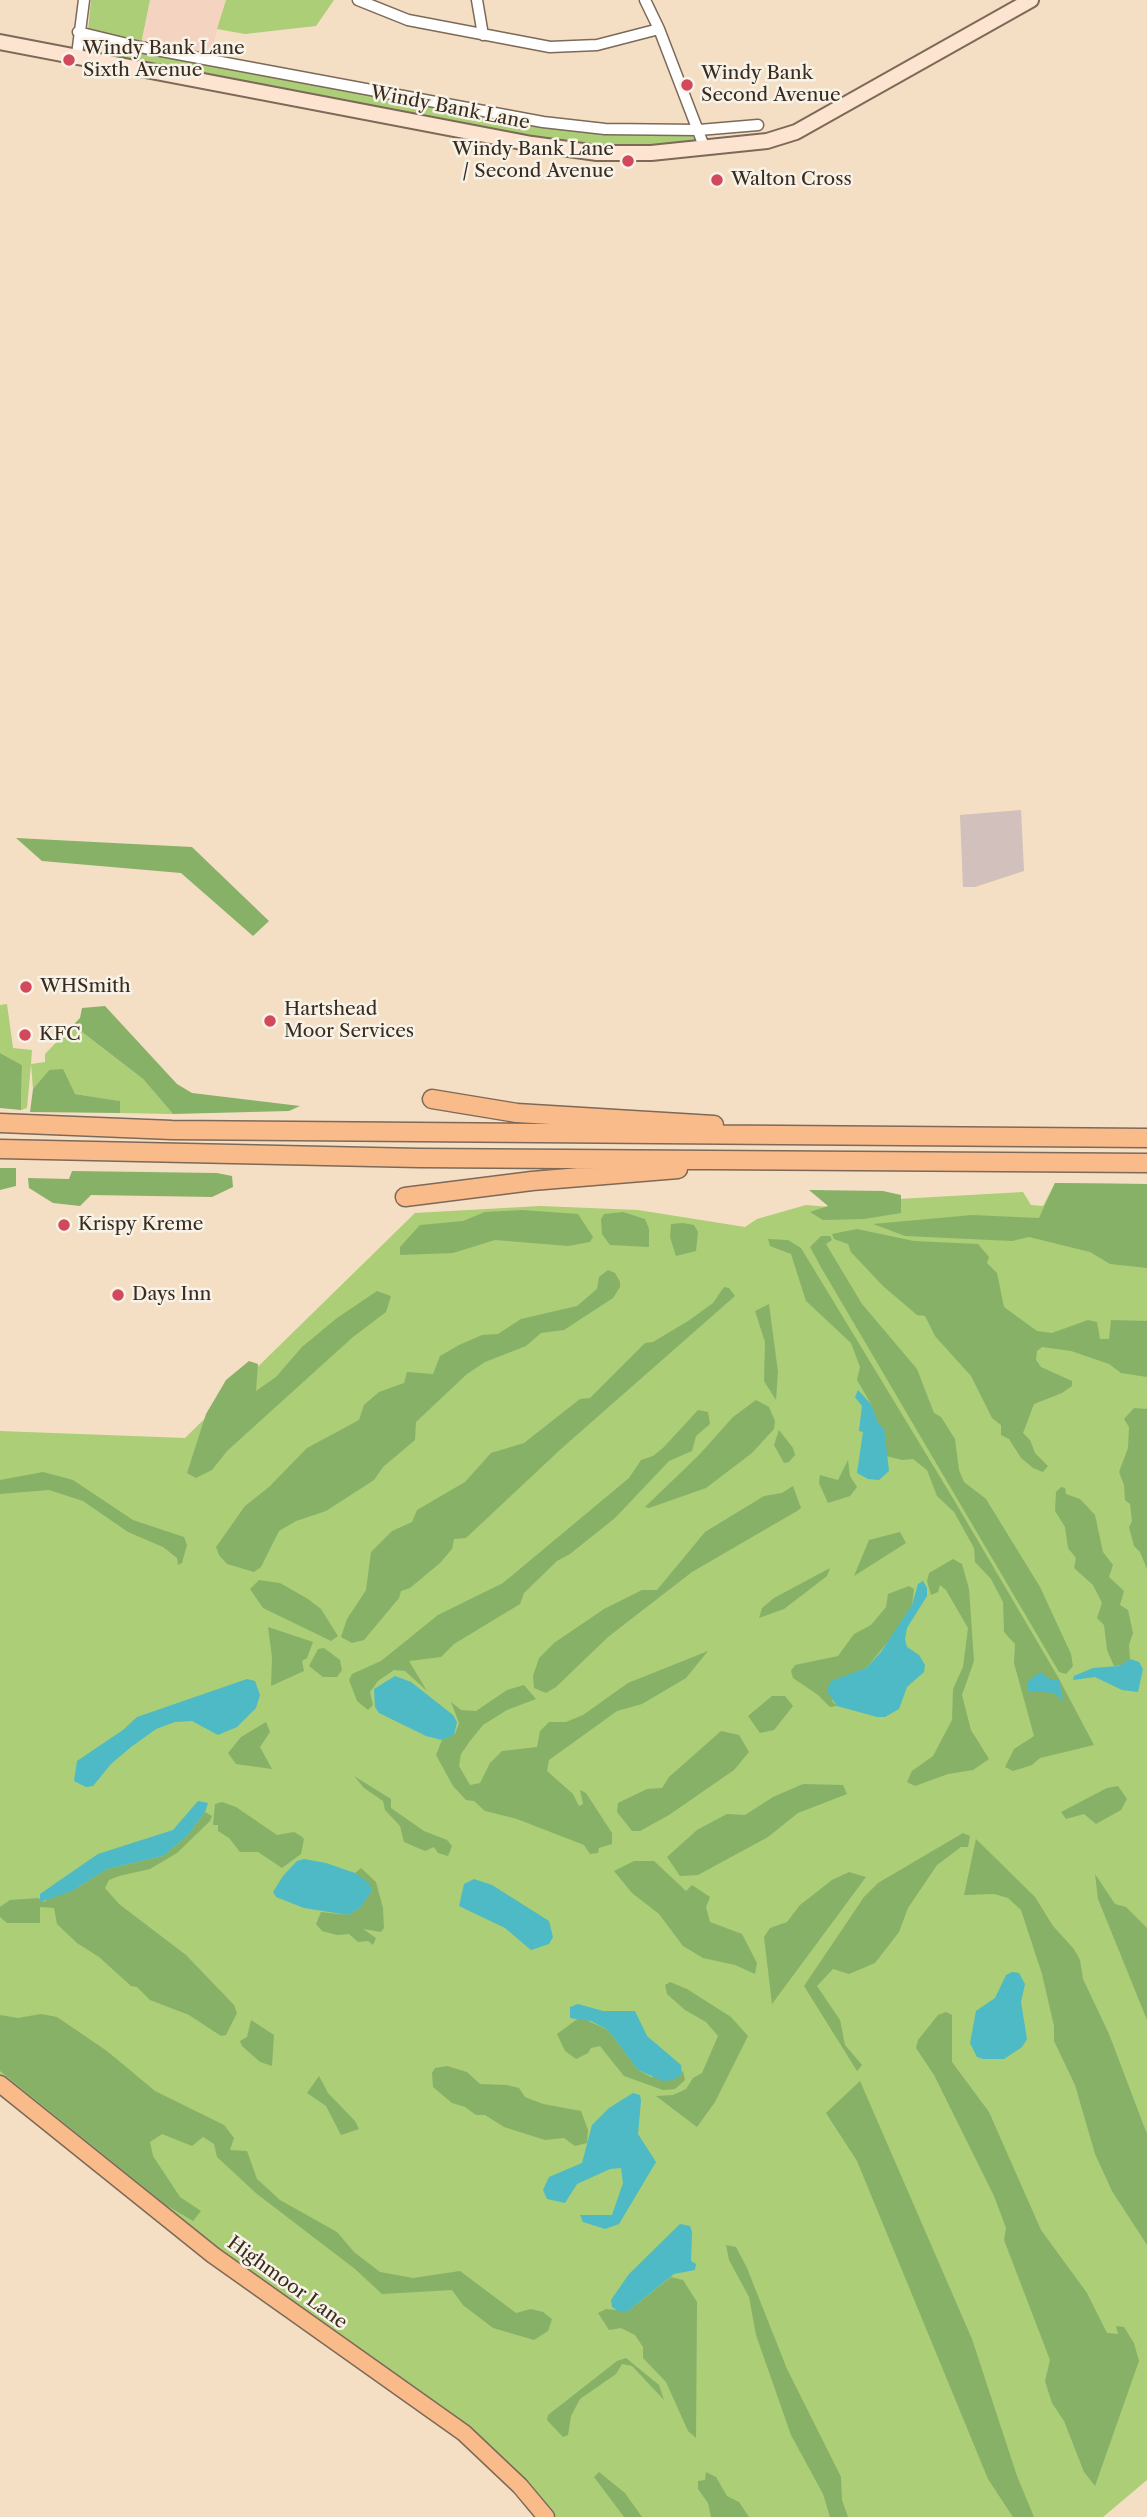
<!DOCTYPE html>
<html>
<head>
<meta charset="utf-8">
<style>
	body { margin:0 }
	canvas { display:block; background:#f4dec4 }
</style>
</head>
<body>
<canvas width="1147" height="2517"></canvas>
<script>
const ctx = document.querySelector('canvas').getContext('2d');
ctx.lineJoin = 'round';
function fill(path, color) {
  ctx.fillStyle = color;
  ctx.fill(path, 'evenodd');
}
function shape(rows) {
  const path = new Path2D();
  for (const r of rows) {
    path.moveTo(r[0], r[1]);
    for (let i = 2; i < r.length; i += 2) path.lineTo(r[i], r[i + 1]);
  }
  return path;
}
function trace(path, color, width, dash) {
  ctx.strokeStyle = color;
  ctx.lineWidth = width;
  ctx.lineCap = dash ? 'butt' : 'round';
  ctx.setLineDash(dash || []);
  ctx.stroke(path);
}
function write(font, color, halo, rows, align = 'center') {
  ctx.font = font + ' "Libre Caslon Text",serif';
  ctx.lineWidth = 5;
  ctx.setLineDash([]);
  ctx.textBaseline = 'middle';
  ctx.strokeStyle = halo;
  ctx.fillStyle = color;
  for (const [text, x, y, turn = 0] of rows) {
    ctx.save();
    ctx.translate(x, y);
    ctx.rotate((+turn || 0) * Math.PI / 180);
    ctx.textAlign = isNaN(turn) ? turn : align;
    if (halo) ctx.strokeText(text, 0, 0);
    ctx.fillText(text, 0, 0);
    ctx.restore();
  }
}
const built = shape([
	[150,0,226,0,209,59,141,47]
]);
const industrial = shape([
	[1021,810,1024,871,975,887,963,887,960,815]
]);
const green = shape([
	[91,0,150,0,141,44,88,31],
	[226,0,334,0,316,26,245,34,217,29],
	[98,37,543,122,699,130,705,149,597,153,106,61,108,49,97,46],
	[7,1004,13,1048,32,1050,31,1064,45,1062,45,1054,73,1025,143,1079,173,1114,120,1113,119,1101,75,1094,49,1070,33,1089,31,1064,27,1108,21,1110,22,1065,0,1053,0,1005],
	[1055,1183,1147,1184,1147,2480,1103,2517,546,2517,464,2433,310,2327,0,2084,0,1431,185,1438,415,1213,540,1206,638,1210,745,1227,757,1219,806,1205,829,1207,880,1200,1023,1192,1031,1205,1043,1206]
]);
const forest = shape([
	[16,838,192,847,269,921,253,936,181,873,42,861],
	[105,1006,177,1084,192,1093,300,1106,289,1111,173,1114,143,1079,73,1025,80,1018,82,1008],
	[0,1053,22,1065,21,1110,0,1108],
	[63,1069,75,1094,120,1101,120,1113,30,1112,33,1089,49,1070],
	[0,1168,16,1168,16,1186,0,1190],
	[72,1171,217,1173,232,1176,233,1187,212,1197,91,1195,80,1206,53,1203,29,1188,28,1178,69,1179],
	[1055,1183,1147,1184,1147,1268,1110,1264,1090,1252,1029,1237,1012,1241,905,1236,873,1224,972,1215,1039,1218],
	[809,1190,883,1191,901,1195,901,1213,864,1219,823,1220,810,1212,828,1206],
	[522,1210,578,1214,593,1237,590,1242,568,1246,495,1240,453,1253,400,1255,400,1247,420,1225,463,1221,485,1212],
	[623,1212,645,1219,649,1229,649,1247,610,1245,602,1234,601,1219,604,1214],
	[683,1223,694,1225,698,1232,696,1251,676,1256,670,1237,671,1224],
	[857,1229,914,1241,978,1244,989,1257,987,1263,997,1273,1004,1307,1037,1331,1052,1333,1088,1320,1097,1322,1100,1339,1109,1339,1111,1320,1147,1321,1147,1377,1121,1373,1109,1364,1071,1351,1042,1347,1037,1351,1036,1360,1041,1367,1072,1381,1072,1386,1062,1393,1034,1404,1023,1433,1030,1440,1035,1453,1048,1466,1043,1472,1033,1468,1021,1458,1009,1439,1001,1435,1001,1425,992,1418,971,1376,935,1336,925,1316,917,1315,883,1286,851,1252,848,1244,834,1239,832,1234],
	[821,1236,830,1236,832,1240,826,1244,862,1304,917,1369,934,1413,941,1417,955,1439,959,1470,964,1482,986,1499,1040,1587,1071,1654,1073,1666,1066,1674,1059,1672,822,1269,810,1247],
	[768,1239,788,1240,801,1248,954,1500,1058,1677,1094,1745,1040,1758,1032,1765,1013,1771,1005,1767,1014,1749,1034,1736,1014,1663,1015,1644,1004,1632,1003,1602,991,1579,975,1562,974,1548,954,1512,937,1496,927,1470,913,1459,902,1460,886,1456,871,1404,857,1380,860,1367,851,1343,806,1301,791,1254,770,1246],
	[608,1270,615,1273,620,1282,620,1287,613,1298,564,1330,541,1333,526,1346,485,1362,467,1374,416,1422,415,1440,383,1467,374,1480,326,1511,296,1521,279,1531,261,1567,254,1572,227,1564,219,1555,216,1547,245,1506,269,1487,307,1448,359,1420,364,1405,379,1392,404,1383,407,1372,433,1374,440,1356,459,1345,482,1335,498,1334,521,1319,577,1306,597,1289,599,1277],
	[724,1287,729,1288,735,1296,562,1448,466,1538,454,1539,452,1549,440,1563,410,1588,401,1591,399,1598,364,1640,352,1643,341,1637,347,1619,366,1590,371,1552,392,1531,412,1522,417,1510,465,1482,491,1453,524,1443,580,1399,590,1398,645,1343,653,1342,688,1321,713,1303],
	[377,1291,391,1296,386,1312,353,1337,227,1451,212,1470,196,1478,187,1473,206,1414,226,1380,249,1361,258,1364,256,1391,276,1377,302,1347,337,1318],
	[769,1304,778,1372,776,1400,764,1381,765,1342,755,1311],
	[756,1400,769,1407,775,1421,774,1429,752,1453,706,1488,649,1508,645,1507,699,1455,733,1417],
	[1134,1408,1147,1409,1147,1569,1140,1552,1134,1546,1129,1527,1132,1521,1130,1504,1125,1500,1124,1485,1119,1472,1128,1448,1129,1427,1124,1419],
	[698,1410,708,1412,710,1424,696,1436,692,1451,669,1461,615,1518,570,1554,557,1561,524,1593,520,1604,454,1644,441,1657,409,1661,427,1691,405,1671,394,1670,378,1681,370,1692,373,1705,368,1710,357,1701,349,1680,352,1674,381,1661,438,1615,503,1583,629,1478,641,1460,653,1456,663,1448],
	[779,1430,793,1448,795,1455,789,1462,784,1463,774,1445],
	[848,1460,850,1476,857,1487,850,1496,828,1503,819,1483,820,1475,838,1480],
	[43,1472,73,1480,133,1520,184,1537,187,1545,182,1563,178,1565,177,1558,163,1547,128,1532,83,1501,49,1490,0,1494,0,1480],
	[793,1486,801,1508,797,1511,692,1572,608,1637,556,1687,546,1693,534,1688,533,1676,539,1658,554,1643,604,1609,642,1590,657,1590,705,1532,764,1496,782,1493],
	[1061,1487,1065,1488,1066,1494,1080,1499,1095,1515,1103,1552,1113,1565,1109,1577,1124,1591,1120,1605,1128,1610,1133,1633,1129,1645,1130,1659,1124,1665,1114,1666,1107,1650,1104,1625,1097,1618,1102,1603,1093,1585,1074,1568,1076,1558,1068,1548,1065,1527,1055,1511,1056,1492],
	[900,1532,906,1543,854,1576,869,1540],
	[953,1559,962,1564,969,1589,974,1661,962,1695,971,1730,989,1759,973,1770,948,1774,915,1786,907,1782,912,1771,933,1756,952,1720,953,1689,963,1667,968,1628,946,1590,940,1585,938,1592,931,1595,927,1581,929,1573],
	[830,1568,827,1576,784,1609,759,1618,762,1608,774,1598],
	[259,1580,280,1583,308,1599,321,1609,338,1636,331,1641,263,1608,250,1589],
	[909,1586,914,1589,912,1605,892,1637,866,1668,844,1679,832,1701,837,1706,830,1707,818,1695,793,1678,791,1671,795,1665,838,1656,854,1634,871,1625,886,1607,888,1594],
	[268,1627,313,1642,307,1658,302,1661,304,1671,271,1686,272,1657],
	[324,1648,340,1660,342,1670,337,1677,323,1677,309,1666,318,1649],
	[708,1651,686,1678,642,1704,617,1711,549,1760,547,1771,573,1794,579,1806,583,1804,580,1790,586,1793,612,1833,612,1844,599,1848,598,1853,590,1854,584,1845,517,1819,485,1811,474,1801,466,1800,453,1786,436,1755,442,1740,455,1734,459,1723,451,1702,461,1710,476,1711,507,1690,524,1685,536,1699,507,1710,483,1725,470,1741,461,1754,459,1766,470,1785,480,1783,490,1763,502,1751,537,1747,540,1731,549,1722,566,1722,583,1715,628,1683],
	[772,1696,785,1696,793,1706,774,1730,760,1733,748,1716],
	[266,1722,270,1732,260,1747,272,1769,236,1764,228,1753,241,1737],
	[721,1731,739,1735,749,1752,734,1770,669,1815,640,1831,632,1831,617,1812,618,1803,647,1789,662,1788,669,1777],
	[354,1776,391,1799,391,1808,424,1831,447,1840,452,1846,448,1856,438,1853,434,1847,425,1851,404,1842,400,1826,385,1810,383,1801,364,1788],
	[803,1784,843,1785,847,1794,798,1813,768,1837,698,1875,680,1876,667,1857,697,1830,727,1814,745,1815,773,1797],
	[1118,1786,1127,1799,1121,1810,1096,1824,1084,1814,1066,1819,1061,1812,1107,1788],
	[222,1802,236,1807,277,1835,294,1832,301,1836,304,1839,301,1854,282,1868,258,1852,240,1852,229,1838,218,1831,218,1825,213,1825,215,1804],
	[205,1812,212,1816,210,1821,177,1853,150,1869,119,1876,109,1880,105,1888,119,1904,186,1955,234,2005,237,2013,226,2035,221,2036,189,2015,150,2000,137,1987,131,1986,99,1957,77,1943,57,1924,54,1908,40,1907,40,1923,7,1923,0,1917,0,1907,10,1900,38,1898,44,1902,50,1897,72,1891,107,1869,163,1856,188,1835],
	[963,1833,970,1836,968,1847,961,1847,937,1865,908,1908,899,1932,875,1963,849,1974,833,1969,817,1986,840,2020,845,2045,862,2065,857,2071,804,1986,864,1897,878,1883],
	[976,1839,1035,1897,1053,1926,1074,1949,1080,1960,1083,1979,1109,2034,1147,2134,1147,2245,1112,2191,1095,2154,1075,2085,1054,2041,1054,2026,1042,1974,1021,1910,1008,1898,994,1894,964,1895],
	[634,1861,654,1861,686,1891,692,1885,710,1897,706,1907,710,1922,742,1934,757,1963,755,1974,735,1965,703,1958,683,1946,659,1914,632,1893,614,1871],
	[361,1868,376,1882,383,1908,384,1928,381,1932,363,1929,376,1938,373,1945,368,1941,358,1942,349,1934,337,1935,322,1931,316,1924,321,1912,348,1915,360,1908,372,1890,355,1873],
	[849,1872,866,1877,772,2004,764,1937,770,1928,787,1922,800,1905,832,1880],
	[1095,1874,1115,1904,1126,1907,1147,1928,1147,2020,1098,1899],
	[670,1982,687,1989,731,2017,748,2036,715,2102,697,2127,656,2096,673,2095,686,2089,693,2078,702,2073,718,2036,706,2022,685,2010,667,1994,665,1985],
	[946,2012,952,2015,952,2062,989,2112,1041,2230,1087,2293,1107,2333,1118,2334,1116,2326,1124,2327,1134,2343,1139,2361,1095,2486,1084,2472,1064,2421,1052,2403,1045,2381,1050,2360,1004,2240,1006,2228,994,2196,934,2075,916,2048,918,2040,938,2015],
	[41,2014,57,2017,107,2051,155,2091,224,2125,234,2138,230,2150,247,2151,257,2179,280,2200,337,2232,354,2252,380,2272,413,2278,460,2271,516,2313,531,2309,543,2312,552,2319,548,2331,534,2340,493,2328,463,2305,452,2290,382,2294,355,2269,257,2194,217,2157,214,2144,203,2137,192,2146,162,2134,150,2142,153,2156,180,2197,201,2211,193,2221,166,2205,0,2071,0,2015,18,2018],
	[580,2017,608,2030,638,2070,651,2077,681,2074,683,2071,685,2080,675,2089,663,2090,624,2076,600,2046,591,2048,588,2053,576,2059,565,2051,557,2034],
	[251,2020,274,2035,272,2066,260,2062,242,2046,240,2041,247,2037],
	[447,2066,467,2072,480,2084,507,2085,519,2088,525,2097,543,2104,581,2111,588,2130,587,2143,575,2146,564,2138,545,2140,504,2127,485,2115,476,2115,465,2107,452,2103,433,2087,432,2073,435,2068],
	[319,2076,328,2093,355,2121,359,2129,341,2135,326,2106,307,2093],
	[860,2081,972,2339,1017,2476,1034,2517,1013,2517,988,2479,857,2161,826,2113],
	[726,2245,736,2247,747,2268,787,2369,841,2477,842,2500,848,2517,830,2517,823,2494,791,2435,756,2335,749,2297,729,2260],
	[671,2277,683,2280,697,2302,696,2438,688,2431,666,2382,643,2358,643,2347,635,2335,621,2328,609,2330,598,2313,606,2309,628,2311],
	[626,2358,659,2385,664,2400,632,2366,622,2364,616,2374,580,2399,571,2416,568,2435,563,2437,547,2420,548,2415,617,2361],
	[599,2472,625,2493,642,2517,624,2517,594,2477],
	[706,2472,716,2477,727,2496,739,2502,749,2517,711,2517,708,2503,698,2489,698,2481,705,2480]
]);
const water = shape([
	[858,1390,871,1404,878,1423,884,1428,889,1471,879,1480,868,1479,857,1473,863,1432,859,1431,862,1406,855,1397],
	[923,1581,927,1588,927,1596,907,1628,905,1639,907,1647,919,1655,925,1665,924,1672,907,1687,899,1709,885,1717,877,1717,837,1706,827,1691,831,1681,866,1668,881,1652,912,1605,918,1584],
	[1130,1659,1139,1662,1143,1669,1138,1692,1122,1690,1095,1677,1073,1680,1074,1676,1093,1668,1119,1666],
	[1040,1672,1051,1680,1059,1679,1063,1702,1055,1693,1028,1691,1027,1682],
	[395,1676,411,1682,453,1715,457,1722,454,1735,442,1740,426,1736,379,1713,375,1707,374,1689],
	[247,1679,255,1681,260,1695,256,1708,237,1727,218,1735,192,1721,175,1722,156,1729,131,1747,111,1764,93,1786,86,1787,74,1781,77,1761,123,1730,137,1717],
	[198,1801,208,1803,205,1812,188,1835,163,1856,107,1869,72,1891,40,1902,40,1894,98,1854,173,1830],
	[304,1859,326,1863,355,1873,369,1883,372,1891,360,1908,348,1915,304,1908,276,1897,273,1892,283,1876,297,1861],
	[474,1879,492,1885,549,1921,553,1937,549,1944,531,1950,505,1928,459,1906,464,1884],
	[1012,1972,1019,1973,1025,1984,1021,2002,1027,2039,1022,2047,1004,2059,983,2059,977,2057,970,2043,976,2011,995,1998,1006,1975],
	[578,2004,603,2011,635,2011,647,2036,681,2065,682,2074,673,2080,663,2081,638,2070,608,2030,591,2021,570,2018,570,2007],
	[633,2093,640,2095,641,2101,638,2134,656,2162,619,2224,605,2229,583,2222,580,2215,612,2215,623,2183,621,2168,610,2169,577,2184,565,2203,547,2199,543,2190,549,2177,582,2163,592,2125,609,2108],
	[680,2224,690,2226,692,2232,691,2261,696,2264,695,2270,674,2274,628,2311,620,2312,612,2307,611,2300,629,2274]
]);
const minor = shape([
	[358,0,408,20,550,47,597,45,659,29],
	[477,0,483,35],
	[645,0,659,29,705,149],
	[78,32,140,47,543,122,605,129,699,130,758,125],
	[77,55,84,0]
]);
const secondary = shape([
	[0,42,532,144,597,153,651,153,767,141,796,132,1031,0]
]);
const primary = shape([
	[0,2084,213,2255,464,2433,520,2486,546,2517]
]);
const motorway = shape([
	[432,1099,517,1113,714,1125],
	[0,1123,172,1130,1147,1138],
	[0,1149,419,1158,1147,1163],
	[405,1197,532,1181,678,1169]
]);
const markers = [
	[69,60,7,"#d1495b"],
	[687,85,7,"#d1495b"],
	[628,161,7,"#d1495b"],
	[717,180,7,"#d1495b"],
	[26,987,7,"#d1495b"],
	[270,1021,7,"#d1495b"],
	[25,1035,7,"#d1495b"],
	[64,1225,7,"#d1495b"],
	[118,1295,7,"#d1495b"]
];
const poiNames = [
	["Windy Bank Lane",83,49],
	["Sixth Avenue",83,71],
	["Windy Bank",701,74],
	["Second Avenue",701,96],
	["Windy Bank Lane",614,150,"right"],
	["/ Second Avenue",614,172,"right"],
	["Walton Cross",731,180],
	["WHSmith",40,987],
	["Hartshead",284,1010],
	["Moor Services",284,1032],
	["KFC",39,1035],
	["Krispy Kreme",78,1225],
	["Days Inn",132,1295]
];
const streetNames = [
	["Windy Bank Lane",450,108,11],
	["Highmoor Lane",287,2283,36]
];
fill(built, '#f5d3c1');
fill(industrial, '#d1c0bc');
fill(green, '#abce77');
fill(forest, '#88b168');
fill(water, '#4dbac6');
trace(minor, '#7c6958', 13);
trace(secondary, '#7c6958', 18);
trace(primary, '#7c6958', 19);
trace(motorway, '#7c6958', 21);
trace(minor, '#fff', 10);
trace(secondary, '#fde4d1', 14);
trace(primary, '#fabb8b', 16);
trace(motorway, '#fabb8b', 18);
for (const [x, y, r, color] of markers) {
  const dot = new Path2D();
  dot.arc(x, y, r, 0, 2 * Math.PI);
  ctx.fillStyle = color;
  ctx.fill(dot);
  trace(dot, '#f7f3e8', 2.5);
}
write('19px', '#3b2a1e', '#f7f3e8', poiNames, 'left');
write('19px', '#3b2a1e', '#f7f3e8', streetNames);
</script>
</body>
</html>
